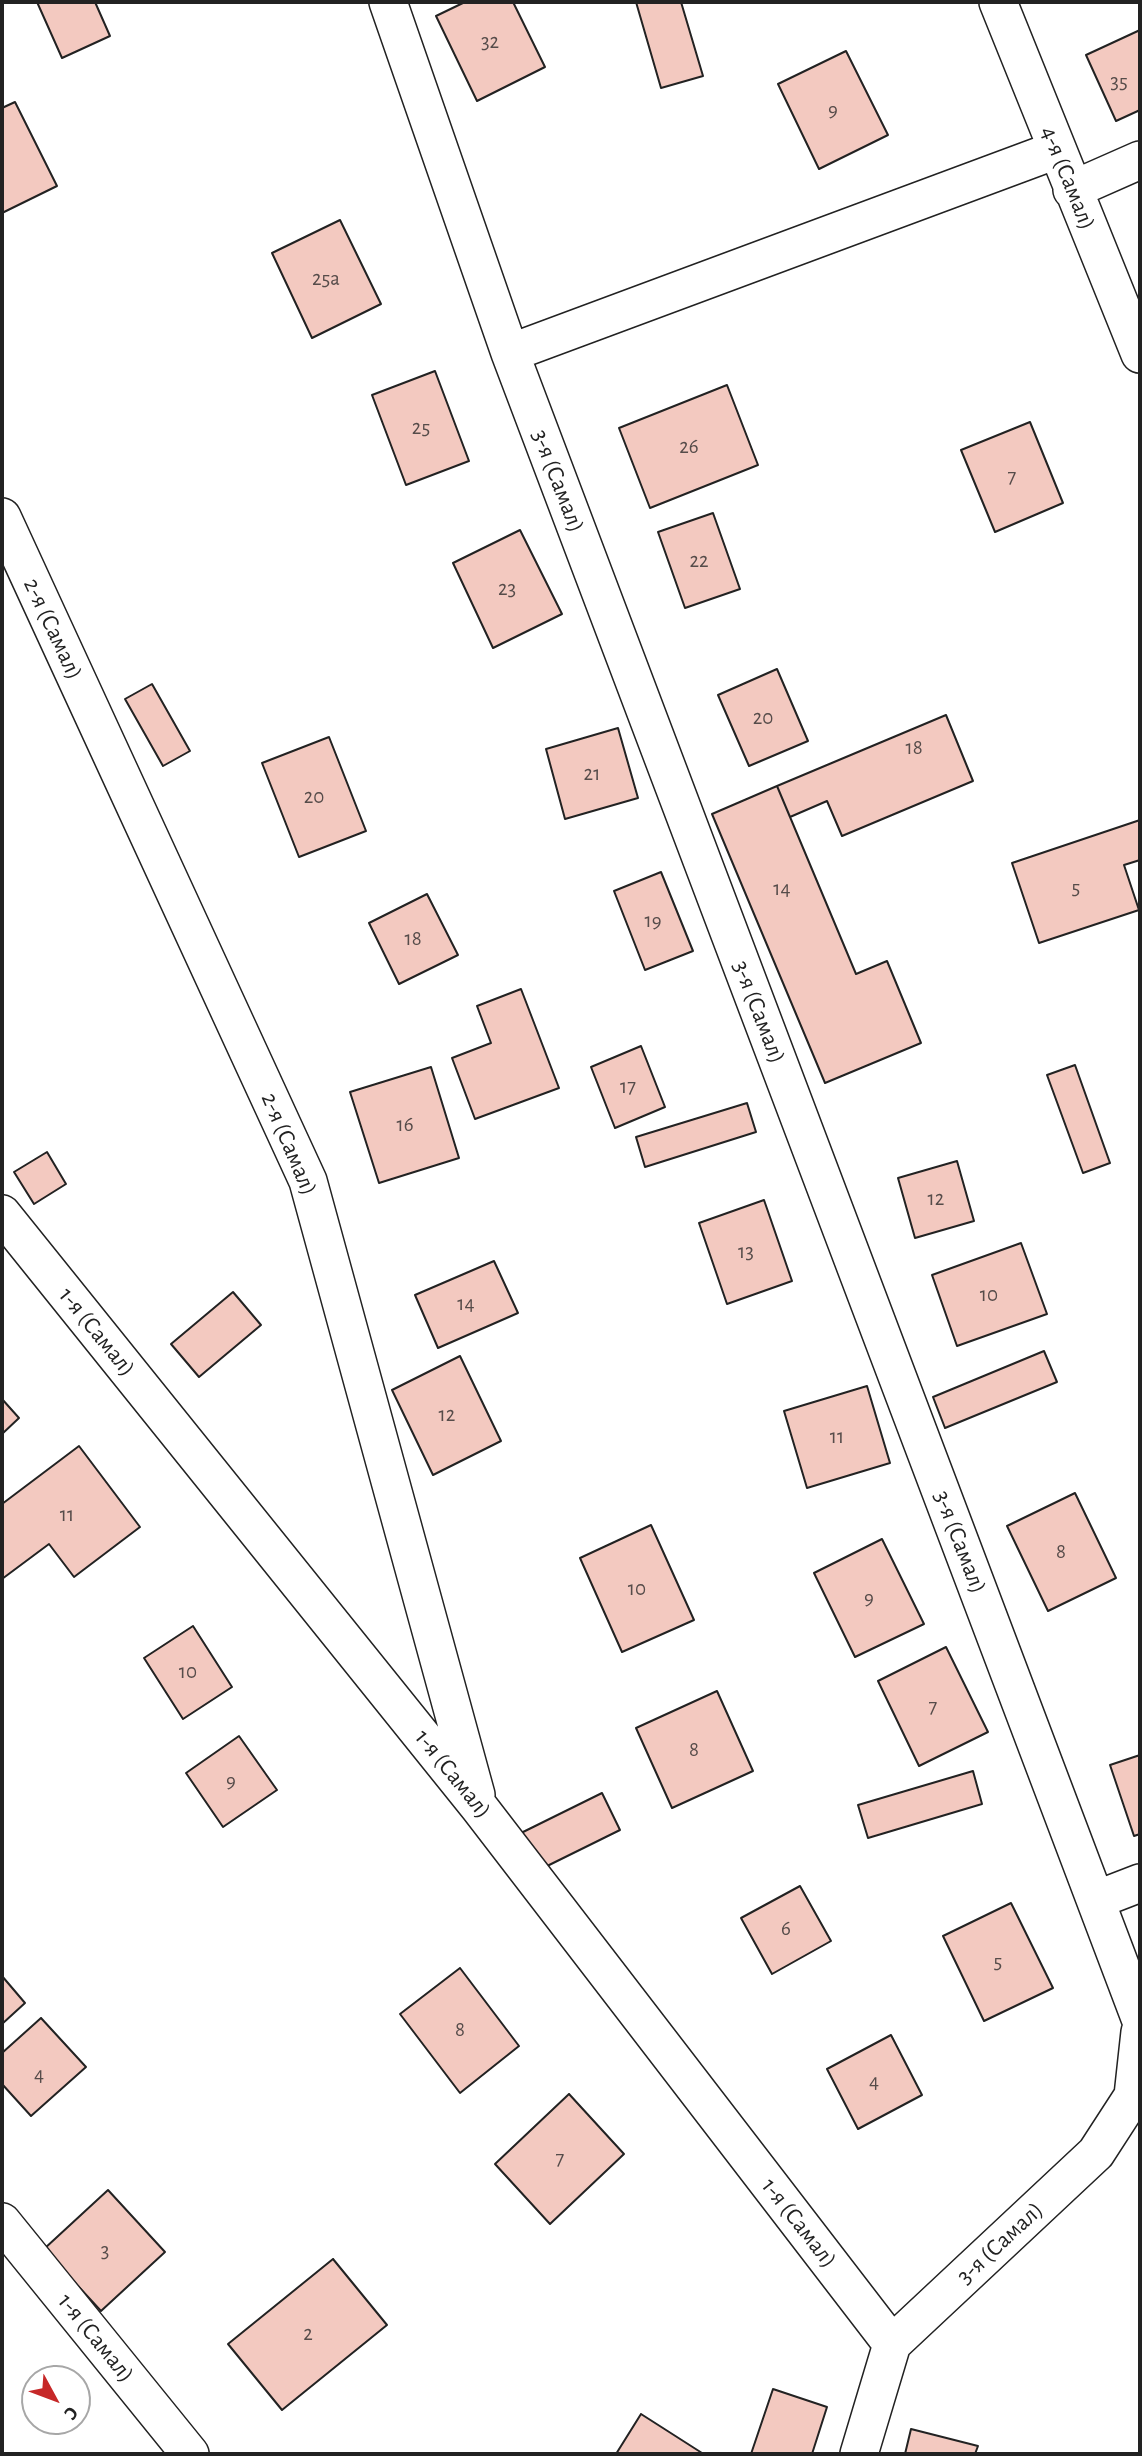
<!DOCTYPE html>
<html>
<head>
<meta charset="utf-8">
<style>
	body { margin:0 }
	#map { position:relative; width:1142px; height:2456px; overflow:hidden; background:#fff; font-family:"Alegreya Sans",sans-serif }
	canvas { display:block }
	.frame { position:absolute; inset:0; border:4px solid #222; pointer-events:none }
	.north { position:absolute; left:21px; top:2365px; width:70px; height:70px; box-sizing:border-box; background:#fff; border:2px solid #a7a7a7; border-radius:50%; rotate:131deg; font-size:19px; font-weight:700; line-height:28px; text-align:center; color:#222 }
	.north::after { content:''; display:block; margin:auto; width:24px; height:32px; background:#c62828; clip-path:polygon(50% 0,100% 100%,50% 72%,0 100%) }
</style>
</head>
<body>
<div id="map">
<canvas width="1142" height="2456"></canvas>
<div class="frame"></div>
<div class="north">С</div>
</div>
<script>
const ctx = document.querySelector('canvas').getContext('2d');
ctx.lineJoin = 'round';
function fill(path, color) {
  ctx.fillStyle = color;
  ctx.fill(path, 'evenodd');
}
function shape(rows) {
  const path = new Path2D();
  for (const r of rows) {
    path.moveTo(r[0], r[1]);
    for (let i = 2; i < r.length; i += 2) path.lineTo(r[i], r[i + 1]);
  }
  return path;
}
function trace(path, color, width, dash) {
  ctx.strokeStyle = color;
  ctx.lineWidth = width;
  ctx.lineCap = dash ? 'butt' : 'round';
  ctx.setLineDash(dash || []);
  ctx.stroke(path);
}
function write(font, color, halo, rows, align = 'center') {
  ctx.font = font + ' "Alegreya Sans",sans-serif';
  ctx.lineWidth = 5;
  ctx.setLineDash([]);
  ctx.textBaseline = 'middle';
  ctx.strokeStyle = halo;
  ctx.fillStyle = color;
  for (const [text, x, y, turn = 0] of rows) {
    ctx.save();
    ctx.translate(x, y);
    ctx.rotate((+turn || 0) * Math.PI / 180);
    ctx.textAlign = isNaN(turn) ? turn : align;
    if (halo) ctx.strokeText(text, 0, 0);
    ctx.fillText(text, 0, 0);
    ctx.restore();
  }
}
const building = shape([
	[37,2,95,2,110,36,62,58,37,2],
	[465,2,513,2,545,67,477,101,436,16,465,2],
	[636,2,681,2,703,76,661,88,636,2],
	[1140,30,1140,110,1116,121,1086,55,1140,30],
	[846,51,888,135,819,169,778,84,846,51],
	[15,102,57,186,2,213,2,108,15,102],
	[340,220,381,304,312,338,272,253,340,220],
	[435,371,469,461,406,485,372,395,435,371],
	[727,385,758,465,650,508,619,428,727,385],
	[1030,422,1063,503,995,532,961,450,1030,422],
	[713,513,740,589,685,608,658,532,713,513],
	[520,530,562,614,493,648,453,563,520,530],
	[777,669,808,741,749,766,718,695,777,669],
	[152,684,190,751,163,766,125,699,152,684],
	[946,715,973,781,842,836,827,801,790,817,777,786,946,715],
	[618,728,638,798,565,819,546,749,618,728],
	[329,737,366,831,299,857,262,763,329,737],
	[777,786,856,974,887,961,921,1043,825,1083,712,814,777,786],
	[1140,820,1140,860,1124,865,1139,910,1039,943,1012,863,1140,820],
	[661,872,693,951,645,970,614,891,661,872],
	[427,894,458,955,399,984,369,923,427,894],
	[521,989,559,1088,475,1119,452,1058,491,1043,477,1006,521,989],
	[641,1046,665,1107,615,1128,591,1067,641,1046],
	[1075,1065,1110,1163,1083,1173,1047,1075,1075,1065],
	[431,1067,459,1158,379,1183,350,1092,431,1067],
	[747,1103,756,1132,645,1167,636,1137,747,1103],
	[47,1152,66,1184,34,1204,14,1172,47,1152],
	[957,1161,974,1221,915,1238,898,1178,957,1161],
	[764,1200,792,1281,727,1304,699,1223,764,1200],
	[1021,1243,1047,1314,957,1346,932,1275,1021,1243],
	[494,1261,518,1313,438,1348,415,1295,494,1261],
	[233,1292,261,1325,199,1377,171,1344,233,1292],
	[1044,1351,1057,1382,945,1428,933,1397,1044,1351],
	[460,1356,501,1441,433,1475,392,1390,460,1356],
	[867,1386,890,1463,807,1488,784,1411,867,1386],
	[2,1399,19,1418,2,1434,2,1399],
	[79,1446,140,1527,74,1577,49,1544,2,1579,2,1504,79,1446],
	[1075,1493,1116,1578,1048,1611,1007,1526,1075,1493],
	[651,1525,694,1620,622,1652,580,1558,651,1525],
	[882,1539,924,1624,855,1657,814,1573,882,1539],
	[193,1626,232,1687,183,1719,144,1658,193,1626],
	[946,1647,988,1732,919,1766,878,1681,946,1647],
	[717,1691,753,1771,672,1808,636,1728,717,1691],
	[239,1736,277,1790,223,1827,186,1773,239,1736],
	[1140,1755,1140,1834,1134,1836,1110,1765,1140,1755],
	[973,1771,982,1804,868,1838,858,1805,973,1771],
	[602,1793,620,1830,537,1871,519,1834,602,1793],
	[800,1886,831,1941,772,1974,741,1918,800,1886],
	[1011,1903,1053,1988,984,2021,943,1936,1011,1903],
	[460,1968,519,2046,460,2093,400,2014,460,1968],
	[2,1976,25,2003,2,2024,2,1976],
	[41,2018,86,2067,31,2116,2,2084,2,2053,41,2018],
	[891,2035,922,2095,858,2129,827,2069,891,2035],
	[569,2094,624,2154,550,2224,495,2164,569,2094],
	[108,2190,165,2252,101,2311,44,2249,108,2190],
	[333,2259,387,2325,282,2410,228,2344,333,2259],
	[773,2389,827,2407,812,2454,751,2454,773,2389],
	[641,2414,702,2453,701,2454,616,2454,641,2414],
	[911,2429,978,2446,975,2454,905,2454,911,2429]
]);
const street = shape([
	[388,2,510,353,1140,2018],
	[998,2,1140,354],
	[1072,190,1140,160],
	[510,353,1056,150],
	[2,517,308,1181,476,1795],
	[2,1214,479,1807,892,2344],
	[1096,1900,1140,1883],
	[2,2222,190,2454],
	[859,2454,892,2344,1096,2153,1133,2096,1140,2032]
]);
const numberNames = [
	["32",490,42],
	["35",1119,82],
	["9",833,110],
	["25а",326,279],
	["25",421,428],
	["26",689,447],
	["7",1012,477],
	["22",699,561],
	["23",507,589],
	["20",763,718],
	["18",914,748],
	["21",592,774],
	["20",314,797],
	["5",1076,888],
	["14",782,889],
	["19",653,921],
	["18",413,939],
	["17",628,1087],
	["16",405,1125],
	["12",936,1199],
	["13",746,1252],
	["10",989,1295],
	["14",466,1304],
	["12",447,1415],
	["11",837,1437],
	["11",67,1515],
	["8",1061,1552],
	["10",637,1589],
	["9",869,1598],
	["10",188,1672],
	["7",933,1707],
	["8",694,1750],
	["9",231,1781],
	["6",786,1929],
	["5",998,1962],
	["8",460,2030],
	["4",39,2075],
	["4",874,2082],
	["7",560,2159],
	["3",105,2251],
	["2",308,2334]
];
const streetNames = [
	["4-я (Самал)",1068,178,68],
	["3-я (Самал)",558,481,69],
	["2-я (Самал)",53,629,65],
	["3-я (Самал)",759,1012,69],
	["2-я (Самал)",289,1144,67],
	["1-я (Самал)",97,1332,51],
	["3-я (Самал)",960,1542,69],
	["1-я (Самал)",453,1774,51],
	["1-я (Самал)",799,2223,52],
	["3-я (Самал)",1000,2243,-43],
	["1-я (Самал)",96,2338,51]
];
fill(building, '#f3c9c0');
trace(building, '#222', 2);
trace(street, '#222', 40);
trace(street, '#fff', 37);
write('21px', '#564c4a', null, numberNames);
write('24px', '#222', '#fff', streetNames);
</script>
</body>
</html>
